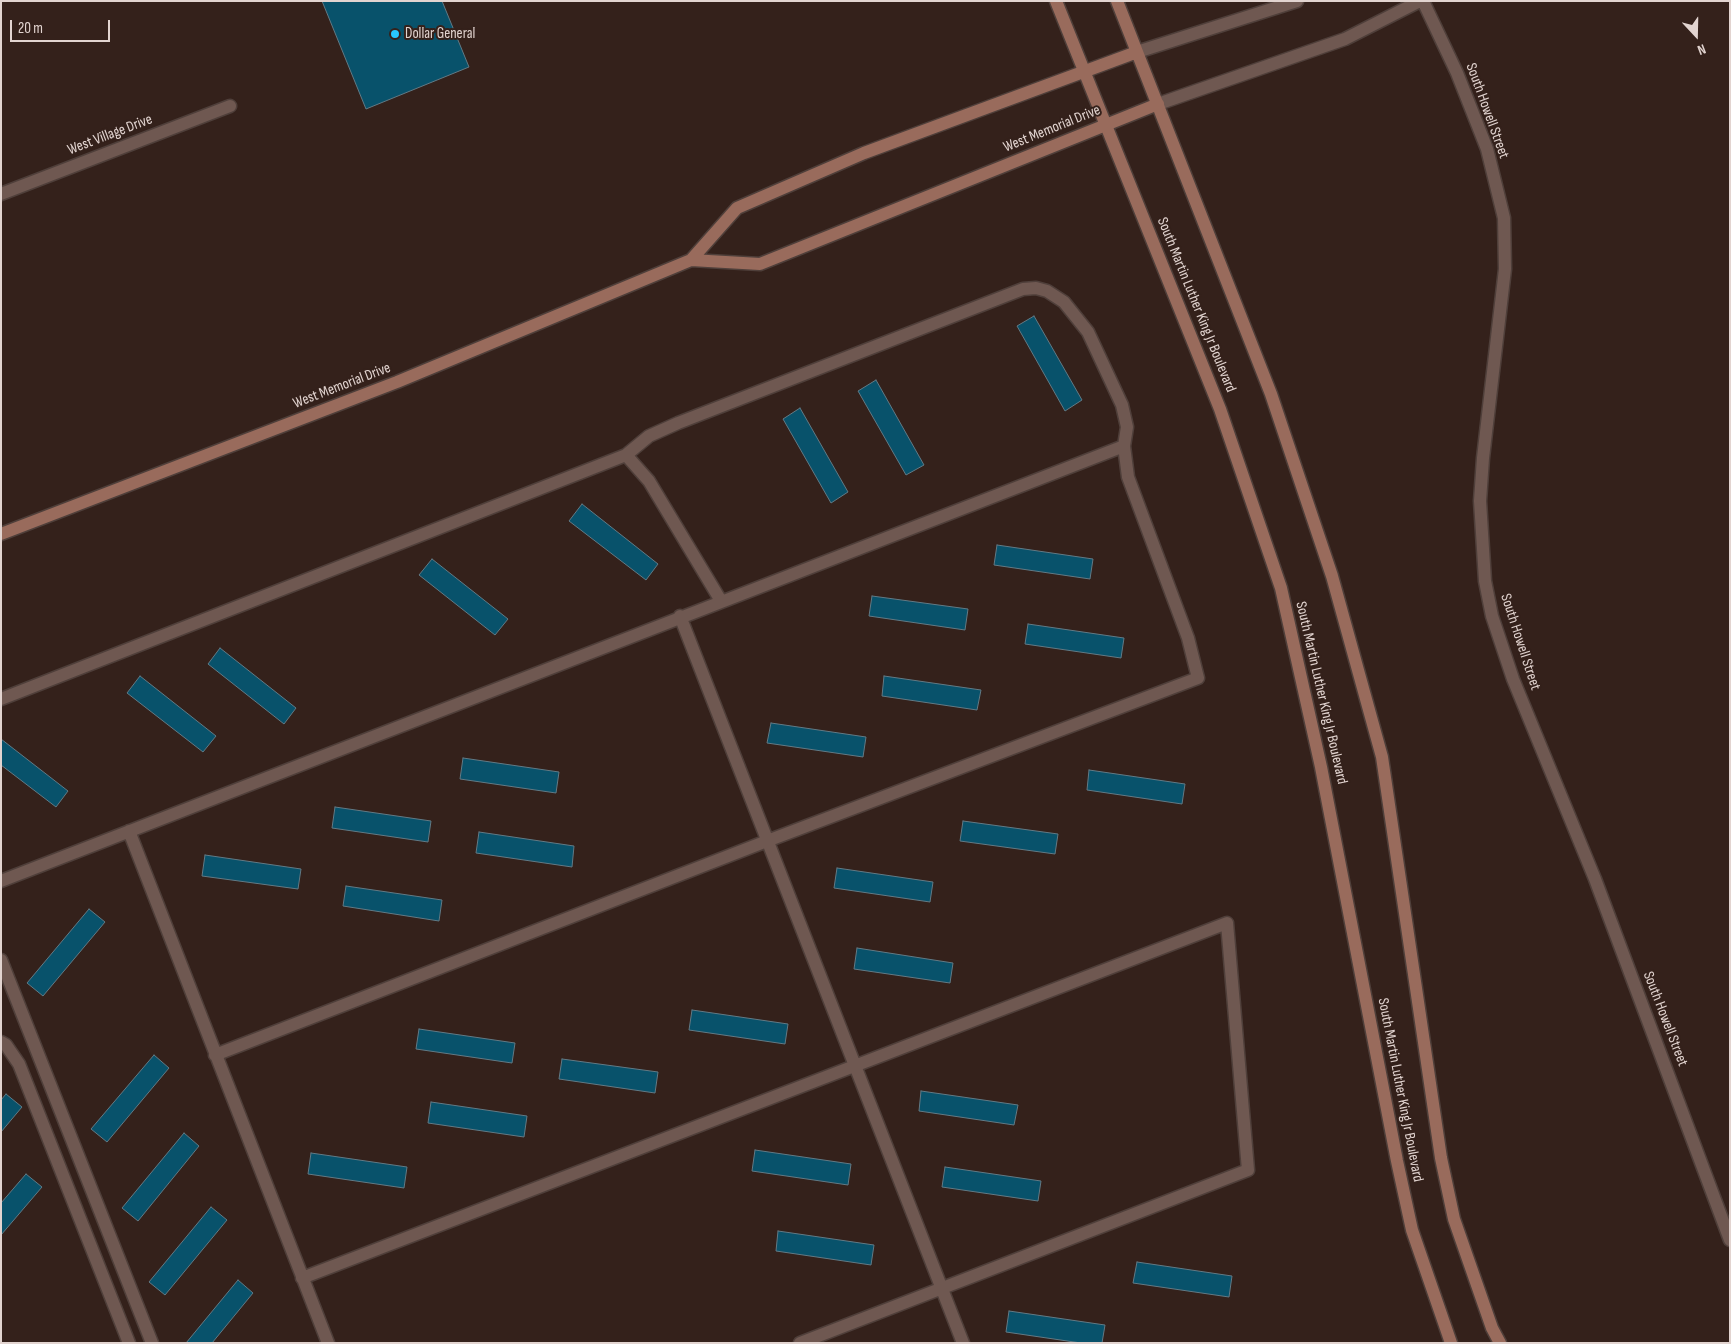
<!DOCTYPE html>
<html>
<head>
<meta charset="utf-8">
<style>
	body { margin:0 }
	#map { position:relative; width:1731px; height:1344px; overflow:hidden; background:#34211b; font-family:"Sofia Sans Condensed",sans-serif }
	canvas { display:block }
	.frame { position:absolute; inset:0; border:2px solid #e2d4d0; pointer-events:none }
	.north { position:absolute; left:1671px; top:10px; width:50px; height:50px; -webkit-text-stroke:4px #34211b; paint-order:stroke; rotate:159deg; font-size:14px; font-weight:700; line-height:20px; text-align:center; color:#e2d4d0 }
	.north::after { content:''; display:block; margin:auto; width:18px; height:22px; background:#e2d4d0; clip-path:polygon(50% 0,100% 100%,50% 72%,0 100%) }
	.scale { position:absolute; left:10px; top:20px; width:100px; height:22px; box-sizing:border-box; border:2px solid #e2d4d0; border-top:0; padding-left:6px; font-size:15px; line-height:18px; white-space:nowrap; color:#e2d4d0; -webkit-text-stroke:4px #34211b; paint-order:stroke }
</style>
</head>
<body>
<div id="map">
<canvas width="1731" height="1344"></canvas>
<div class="frame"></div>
<div class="north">N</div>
<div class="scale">20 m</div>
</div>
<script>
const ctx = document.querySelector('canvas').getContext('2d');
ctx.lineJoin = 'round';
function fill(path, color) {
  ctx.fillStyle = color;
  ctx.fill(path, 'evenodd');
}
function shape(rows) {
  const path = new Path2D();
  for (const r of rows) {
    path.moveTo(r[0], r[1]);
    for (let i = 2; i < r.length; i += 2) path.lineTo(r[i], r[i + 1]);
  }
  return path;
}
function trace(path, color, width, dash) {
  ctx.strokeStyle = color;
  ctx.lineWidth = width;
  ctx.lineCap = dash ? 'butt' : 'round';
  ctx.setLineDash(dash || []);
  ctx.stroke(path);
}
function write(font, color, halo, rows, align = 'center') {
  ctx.font = font + ' "Sofia Sans Condensed",sans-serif';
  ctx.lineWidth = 4;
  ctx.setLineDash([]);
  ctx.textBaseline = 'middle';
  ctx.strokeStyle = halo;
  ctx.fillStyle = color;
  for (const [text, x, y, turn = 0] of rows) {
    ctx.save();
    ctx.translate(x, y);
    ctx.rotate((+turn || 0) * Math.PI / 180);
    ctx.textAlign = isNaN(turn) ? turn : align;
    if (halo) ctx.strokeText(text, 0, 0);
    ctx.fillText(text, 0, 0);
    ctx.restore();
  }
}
const building = shape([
	[322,1,442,1,469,67,366,109,322,1],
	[1034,316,1082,400,1065,411,1017,326,1034,316],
	[876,380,924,465,906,475,858,391,876,380],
	[800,408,848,492,831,503,783,419,800,408],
	[582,504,658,564,646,580,569,521,582,504],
	[997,545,1093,559,1090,579,994,565,997,545],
	[432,559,508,619,495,635,419,575,432,559],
	[872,596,968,609,965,630,869,616,872,596],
	[1028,624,1124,638,1121,658,1025,644,1028,624],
	[220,648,296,708,284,724,208,664,220,648],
	[140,676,216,736,203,752,127,693,140,676],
	[884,676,981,690,977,710,882,696,884,676],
	[771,723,866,737,863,757,767,743,771,723],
	[1,739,68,791,56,807,1,765,1,739],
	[463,758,559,772,556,793,460,779,463,758],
	[1089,770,1185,784,1182,804,1087,790,1089,770],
	[335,807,431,821,428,842,332,828,335,807],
	[963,821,1058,834,1055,854,960,841,963,821],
	[479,832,574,846,572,867,476,853,479,832],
	[205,855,301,869,298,889,202,876,205,855],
	[837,868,933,882,930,902,834,888,837,868],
	[346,886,442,900,439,921,343,906,346,886],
	[89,909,105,922,43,996,27,983,89,909],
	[857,948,953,963,950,983,854,969,857,948],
	[692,1010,788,1024,785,1044,689,1030,692,1010],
	[419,1029,515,1043,512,1063,416,1049,419,1029],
	[154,1055,169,1068,107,1142,91,1129,154,1055],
	[562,1059,658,1072,655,1093,559,1079,562,1059],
	[921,1091,1018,1105,1014,1125,919,1111,921,1091],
	[6,1094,22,1107,1,1132,1,1100,6,1094],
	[431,1102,527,1116,524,1137,428,1123,431,1102],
	[184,1133,199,1146,138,1221,122,1208,184,1133],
	[755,1150,851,1164,848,1185,752,1171,755,1150],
	[311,1153,407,1167,404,1188,308,1174,311,1153],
	[945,1167,1041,1181,1038,1201,942,1187,945,1167],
	[26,1174,42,1187,1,1235,1,1203,26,1174],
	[211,1207,227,1220,165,1295,149,1282,211,1207],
	[778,1231,874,1245,871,1265,776,1251,778,1231],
	[1137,1262,1232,1276,1229,1297,1133,1283,1137,1262],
	[238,1280,253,1293,212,1343,186,1343,238,1280],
	[1009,1311,1105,1325,1102,1343,1081,1343,1006,1332,1009,1311]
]);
const minor = shape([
	[1423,1,1457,73,1487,149,1504,218,1505,269,1483,458,1480,501,1485,581,1492,616,1513,679,1595,879,1730,1240],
	[1137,52,1297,1],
	[1158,104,1345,39,1420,1],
	[1,194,230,106],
	[680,616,963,1343],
	[1,699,626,455,649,481,721,601],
	[129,831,328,1343],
	[1,881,1124,446,1127,427,1122,405,1088,332,1064,302,1047,291,1036,288,1023,289,678,423,649,436,626,455],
	[1,960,152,1343],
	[1,1042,6,1045,19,1064,129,1343],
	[215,1055,767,841,1198,678,1188,638,1128,477,1124,446],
	[302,1278,1227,923,1248,1170,800,1343]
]);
const secondary = shape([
	[1056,1,1220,409,1281,588,1321,767,1397,1161,1412,1230,1451,1343],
	[1117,1,1271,394,1332,576,1382,757,1441,1158,1454,1219,1492,1328,1500,1343],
	[691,260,760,264,1158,104],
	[1,534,397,382,691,260,737,208,864,153,1137,52]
]);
const markers = [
	[395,34,5,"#28c8ff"]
];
const poiNames = [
	["Dollar General",405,34]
];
const streetNames = [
	["South Howell Street",1487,111,70],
	["West Memorial Drive",1052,129,-22],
	["West Village Drive",110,135,-21],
	["South Martin Luther King Jr Boulevard",1196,305,68],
	["West Memorial Drive",342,386,-21],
	["South Howell Street",1520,642,72],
	["South Martin Luther King Jr Boulevard",1321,693,77],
	["South Howell Street",1665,1019,69],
	["South Martin Luther King Jr Boulevard",1400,1090,79]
];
fill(building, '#08526b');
trace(building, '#627a85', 1);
trace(minor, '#4f3f3a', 15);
trace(secondary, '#4f3f3a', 15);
trace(minor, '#6f5851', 12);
trace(secondary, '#996b5c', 12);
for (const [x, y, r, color] of markers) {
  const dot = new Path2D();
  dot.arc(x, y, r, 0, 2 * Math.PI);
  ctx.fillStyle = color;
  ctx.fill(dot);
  trace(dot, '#34211b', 2);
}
write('15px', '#e2d4d0', '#34211b', poiNames, 'left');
write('15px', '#e2d4d0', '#34211b', streetNames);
</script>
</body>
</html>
